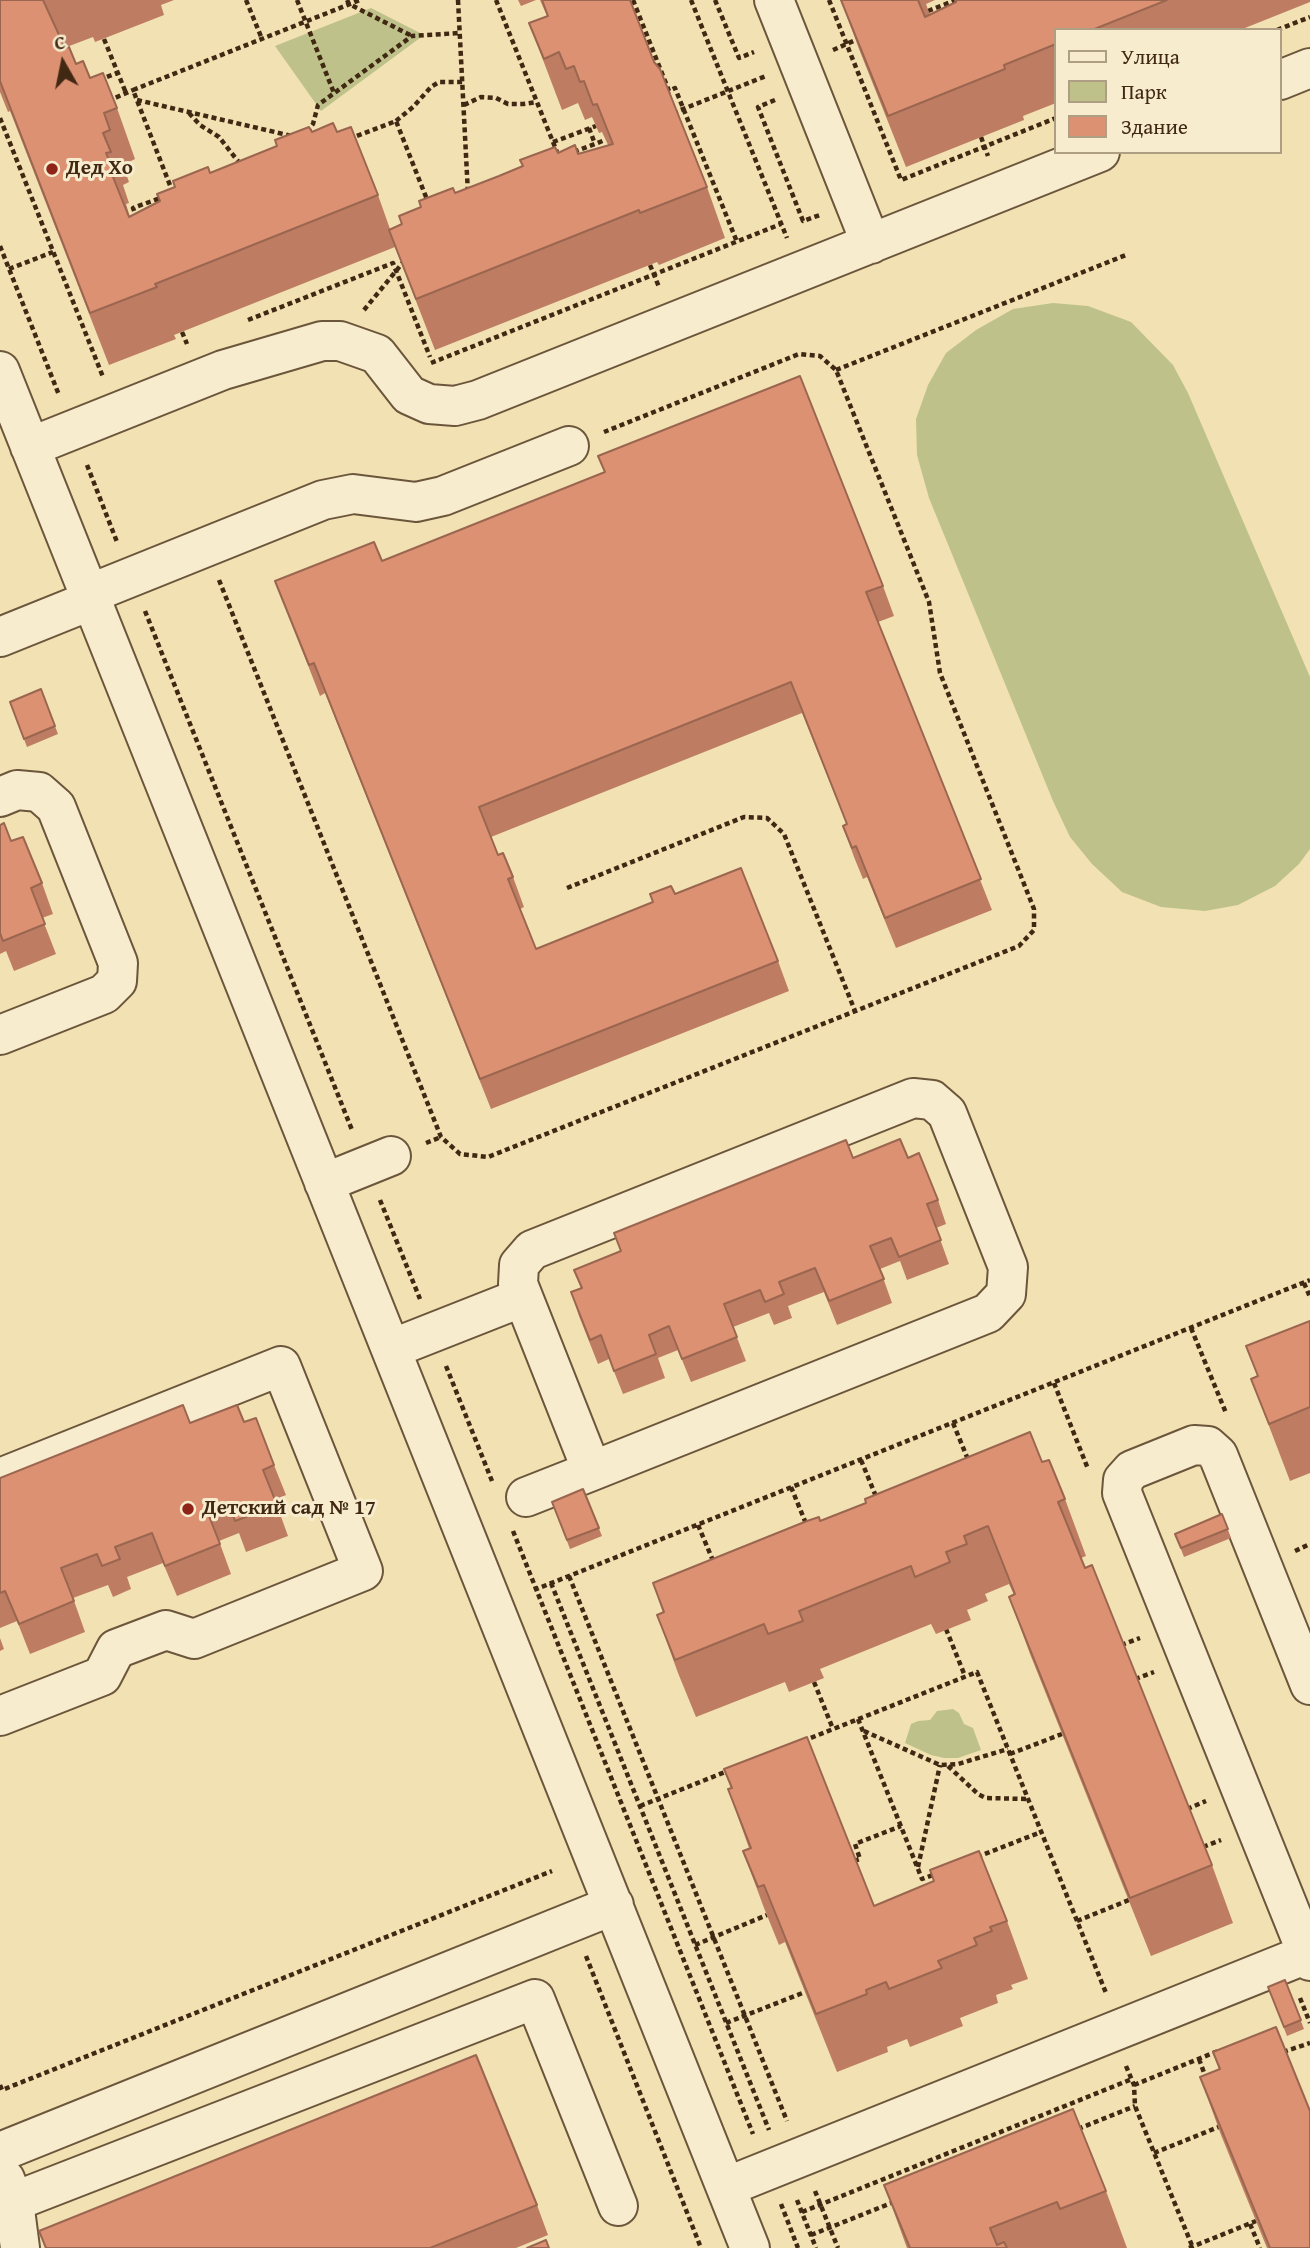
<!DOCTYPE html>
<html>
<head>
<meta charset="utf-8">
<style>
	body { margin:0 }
	#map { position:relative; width:1310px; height:2248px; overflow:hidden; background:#f2e1b3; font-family:"Gentium Book Plus",serif }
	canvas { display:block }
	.legend { position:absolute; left:1054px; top:28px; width:228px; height:126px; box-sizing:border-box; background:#f7ecce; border:2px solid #ae9e83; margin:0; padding:9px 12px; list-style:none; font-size:21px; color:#402813 }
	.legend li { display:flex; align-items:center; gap:14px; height:35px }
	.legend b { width:35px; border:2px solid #ae9e83 }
	.north { position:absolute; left:28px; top:28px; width:70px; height:70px; -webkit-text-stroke:5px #f7ecce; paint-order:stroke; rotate:351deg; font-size:19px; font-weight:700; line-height:28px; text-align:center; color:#402813 }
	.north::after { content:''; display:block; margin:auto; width:24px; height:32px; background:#402813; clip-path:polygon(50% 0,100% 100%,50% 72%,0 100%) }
</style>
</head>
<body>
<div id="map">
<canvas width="1310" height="2248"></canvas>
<ul class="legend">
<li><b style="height:9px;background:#f7ecce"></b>Улица</li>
<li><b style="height:19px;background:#bec28a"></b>Парк</li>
<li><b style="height:19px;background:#dd9173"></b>Здание</li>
</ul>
<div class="north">С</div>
</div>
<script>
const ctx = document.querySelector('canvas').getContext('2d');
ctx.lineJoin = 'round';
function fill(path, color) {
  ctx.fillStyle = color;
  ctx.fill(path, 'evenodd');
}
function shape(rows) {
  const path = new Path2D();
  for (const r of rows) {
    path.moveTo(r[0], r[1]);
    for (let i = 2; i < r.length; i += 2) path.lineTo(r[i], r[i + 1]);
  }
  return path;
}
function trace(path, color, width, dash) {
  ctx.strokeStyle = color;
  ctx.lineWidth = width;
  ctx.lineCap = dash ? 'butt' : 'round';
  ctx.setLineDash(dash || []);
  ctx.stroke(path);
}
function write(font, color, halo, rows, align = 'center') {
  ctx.font = font + ' "Gentium Book Plus",serif';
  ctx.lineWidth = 6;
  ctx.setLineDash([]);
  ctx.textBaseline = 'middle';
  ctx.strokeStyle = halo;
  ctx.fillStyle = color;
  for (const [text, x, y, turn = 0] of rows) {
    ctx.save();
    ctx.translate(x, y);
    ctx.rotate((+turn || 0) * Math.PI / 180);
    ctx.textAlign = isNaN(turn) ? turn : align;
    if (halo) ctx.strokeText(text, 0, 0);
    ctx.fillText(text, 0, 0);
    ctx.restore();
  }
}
const green = shape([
	[371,8,424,35,321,111,275,46],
	[1053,303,1088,306,1131,322,1173,365,1188,393,1310,677,1310,849,1299,864,1275,886,1238,905,1205,911,1161,907,1122,892,1092,864,1070,837,1053,801,929,498,917,455,916,419,928,385,946,353,976,330,1013,309],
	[953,1709,959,1713,964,1724,973,1728,981,1750,958,1758,944,1758,931,1755,905,1743,911,1724,918,1721,930,1720,937,1711]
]);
const path = shape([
	[246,0,262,39],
	[297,0,334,93],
	[347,0,349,4,412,36],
	[458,0,468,194],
	[496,0,557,152],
	[633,0,669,91,675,88,737,242],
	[691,0,787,238],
	[715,0,739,58,754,52],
	[829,0,901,180,1056,118],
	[928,11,956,0],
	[1277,30,1310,17],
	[104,39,126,93],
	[833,50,858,39],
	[99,80,117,73],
	[137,100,292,136],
	[775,100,758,107,803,221,820,215],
	[108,101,133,90],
	[464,105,481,97,496,98,508,104,523,104,537,102],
	[189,113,200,125,219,137,241,165],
	[673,113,766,76],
	[0,118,103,377],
	[396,121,413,107,431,87,439,82,463,82],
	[589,128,595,144],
	[307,132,313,124,318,105,412,36,459,33],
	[981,137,988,156],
	[349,139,396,121,428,202],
	[553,142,596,126],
	[574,152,605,140],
	[173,193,133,90,360,0],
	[137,219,133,208,163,197],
	[0,246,59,395],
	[650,265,659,287],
	[9,269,53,252],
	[364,310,405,260],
	[248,320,393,263,430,357],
	[182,332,187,344],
	[431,363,781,224],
	[836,370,1126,255],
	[87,465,117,542],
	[219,580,441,1137,460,1154,488,1157,1019,946,1034,930,1034,909,940,673,929,602,836,370,820,356,799,354,604,432],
	[145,611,352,1130],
	[567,888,744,817,767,818,784,834,855,1011],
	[426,1143,441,1137],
	[380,1200,420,1299],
	[1304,1283,1310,1297],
	[1191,1328,1226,1413],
	[446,1366,492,1481],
	[1054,1383,1088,1469],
	[953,1423,969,1462],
	[861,1460,877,1499],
	[791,1487,807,1526],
	[698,1525,714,1563],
	[513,1531,753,2134],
	[1295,1551,1310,1544],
	[569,1576,787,2121],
	[551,1583,769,2130],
	[534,1590,1310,1280],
	[946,1629,965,1676],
	[1121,1645,1140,1638],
	[1135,1679,1154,1672],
	[814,1682,833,1729],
	[858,1719,922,1879,936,1874],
	[864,1731,940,1765,958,1764,1008,1749],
	[803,1741,977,1672,1106,1993],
	[1010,1754,1062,1734],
	[948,1766,978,1794,986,1798,1028,1799],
	[640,1806,730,1770],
	[1187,1809,1206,1801],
	[1203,1847,1221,1840],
	[977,1857,1041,1832],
	[854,1861,860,1859,855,1844,901,1826],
	[918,1867,940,1765],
	[1077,1921,1129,1900],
	[695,1945,767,1915],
	[586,1956,701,2248],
	[1300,1998,1310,2023],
	[726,2023,805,1992],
	[1283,2052,1310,2043],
	[1199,2059,1206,2078],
	[1126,2066,1134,2085,1135,2106,1193,2248],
	[0,2085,2,2090,552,1871],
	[1134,2085,1218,2051],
	[1078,2129,1135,2106],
	[1154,2153,1221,2126],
	[815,2191,838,2248],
	[797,2200,816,2248],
	[781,2204,798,2248],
	[802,2212,1132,2079],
	[1250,2224,1260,2248],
	[811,2235,894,2202],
	[1189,2248,1256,2221]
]);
const minor = shape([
	[774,0,871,244],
	[1280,80,1310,68],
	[0,371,750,2248],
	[30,447,223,370,322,341,340,341,377,354,409,395,429,404,455,406,478,400,1100,152],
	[89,594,323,500,353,494,416,502,443,496,569,446],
	[0,637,92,600],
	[0,797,17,790,39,792,56,807,118,963,117,981,104,994,0,1035],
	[324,1183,391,1156],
	[391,1349,523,1297],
	[0,1478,281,1366,363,1571,194,1639,166,1630,116,1649,102,1676,0,1716],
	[526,1497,592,1471,988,1313,1006,1294,1008,1267,947,1113,932,1100,913,1098,532,1250,519,1265,518,1284,592,1471],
	[1310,1685,1218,1455,1208,1446,1194,1445,1132,1470,1123,1480,1122,1493,1310,1961],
	[0,2152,614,1905],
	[5,2179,14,2202,20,2248],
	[726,2187,1307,1954],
	[0,2207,535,1999,618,2206]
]);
const wall = shape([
	[0,0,174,0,161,5,164,15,95,42,93,37,64,48,76,64,117,108,135,159,123,165,129,182,123,185,129,203,126,204,130,217,210,173,312,132,337,132,378,195,390,229,402,225,455,193,558,153,578,154,608,145,602,132,599,133,592,117,585,120,578,103,562,110,529,23,547,16,540,0,630,0,654,62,707,187,725,238,659,265,657,262,435,350,395,247,174,335,176,339,109,365,12,116,10,111,8,112,0,92],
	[518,0,536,0,521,6],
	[841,0,935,0,926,4,930,15,956,2,955,0,1310,0,1310,2,1240,30,1056,30,1056,103,1023,116,1024,120,906,167,859,49],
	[382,561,883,586,894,616,878,622,992,910,896,948,867,877,863,879,854,857,843,826,847,825,802,713,491,837,498,855,513,877,524,907,520,909,536,949,675,894,778,961,789,991,491,1109,325,693,320,696,275,581],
	[41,689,58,734,27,747,10,702],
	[0,825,42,883,53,914,42,918,56,954,14,971,6,951,0,954],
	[853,1158,908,1158,938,1200,946,1224,936,1228,949,1264,907,1280,900,1261,880,1269,892,1303,837,1325,824,1292,788,1306,792,1318,774,1325,769,1313,733,1327,746,1361,691,1382,678,1350,658,1358,665,1378,623,1394,609,1359,598,1364,579,1316,571,1292,581,1288,574,1270],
	[1310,1321,1310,1473,1290,1481,1251,1379,1258,1377,1246,1346],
	[244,1422,274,1465,286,1495,275,1500,288,1536,246,1552,239,1533,219,1541,231,1574,177,1596,163,1563,127,1577,131,1589,113,1597,108,1585,73,1598,85,1632,30,1654,17,1621,0,1628,0,1478,190,1423],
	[1042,1462,1065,1499,1086,1556,1081,1558,1212,1865,1233,1923,1151,1956,1030,1654,1009,1597,1014,1595,1009,1584,985,1594,988,1601,967,1610,971,1620,936,1634,931,1624,820,1669,824,1678,789,1692,785,1682,696,1717,678,1673,657,1615,663,1613,653,1583],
	[583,1489,602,1536,570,1549,552,1502],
	[1222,1514,1231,1538,1184,1557,1175,1534],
	[0,1638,4,1649,0,1651],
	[724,1769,874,1906,1007,1921,1028,1979,1011,1985,1013,1989,996,1995,998,2003,960,2018,963,2026,910,2047,907,2039,887,2047,888,2052,837,2072,785,1942,779,1945,764,1908,743,1851,749,1848,728,1789,731,1788],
	[1285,1980,1304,2029,1287,2036,1268,1987],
	[1213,2052,1310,2248,1267,2248,1221,2135,1200,2077,1219,2069],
	[884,2185,1106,2191,1127,2248,907,2248],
	[537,2205,548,2235,516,2248,45,2248,39,2231]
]);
const building = shape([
	[0,0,43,0,65,48,69,47,76,64,83,61,90,78,103,73,117,108,104,113,110,130,103,133,111,152,106,153,115,176,113,177,129,217,160,201,157,194,175,187,173,181,208,167,210,173,277,146,275,140,309,127,312,132,333,123,337,132,351,127,378,195,155,284,157,287,90,313,0,81,0,0],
	[542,0,630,0,654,62,660,69,707,187,640,213,639,210,416,299,389,230,402,224,399,216,421,207,419,201,453,188,455,193,499,176,523,166,520,160,555,147,558,153,575,145,578,154,613,144,597,104,593,105,584,81,580,82,574,66,566,69,559,52,544,59,529,23,548,16,542,0],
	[841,0,918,0,925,17,956,2,955,0,1167,0,1092,30,1056,30,1056,44,1004,65,1005,69,888,116,841,0],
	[800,376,883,586,866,592,981,879,885,918,856,846,852,848,843,826,847,824,791,682,479,807,498,855,503,853,513,877,508,879,536,949,653,902,650,894,671,886,675,894,741,868,778,961,480,1079,314,663,309,665,275,581,374,542,382,561,605,472,598,456,800,376],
	[41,689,55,726,24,739,10,702,41,689],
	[4,823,11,841,23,837,42,883,31,888,45,924,3,941,0,933,0,825,4,823],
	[900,1139,908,1158,919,1153,938,1200,927,1204,941,1240,899,1257,891,1238,870,1246,884,1279,829,1301,815,1268,779,1282,784,1294,765,1302,760,1290,724,1304,737,1337,682,1359,669,1326,649,1335,656,1354,614,1371,601,1335,590,1340,571,1292,582,1288,574,1270,621,1251,614,1233,846,1140,853,1158,900,1139],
	[1310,1321,1310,1407,1269,1424,1251,1379,1258,1376,1246,1346,1310,1321],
	[183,1405,190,1423,237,1405,244,1422,256,1418,274,1465,263,1470,277,1505,235,1521,228,1502,207,1511,220,1544,165,1566,152,1533,115,1547,120,1559,102,1566,97,1554,61,1568,74,1601,19,1624,5,1591,0,1593,0,1478,183,1405],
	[1030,1432,1042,1462,1049,1460,1065,1499,1058,1502,1085,1568,1092,1565,1212,1865,1130,1898,1009,1597,1015,1594,988,1526,964,1536,967,1544,946,1552,950,1562,915,1577,911,1566,799,1611,803,1621,768,1634,764,1624,675,1660,657,1615,664,1612,653,1583,807,1521,819,1517,820,1521,866,1503,865,1499,1030,1432],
	[583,1489,599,1528,567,1540,552,1502,583,1489],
	[1222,1514,1228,1529,1181,1548,1175,1534,1222,1514],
	[807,1737,874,1906,934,1881,930,1870,979,1851,1007,1921,990,1927,992,1931,974,1938,977,1945,938,1961,942,1968,889,1989,886,1982,866,1990,867,1994,816,2014,764,1885,758,1887,743,1851,751,1848,728,1789,732,1788,724,1769,807,1737],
	[1285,1980,1301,2020,1284,2027,1268,1987,1285,1980],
	[1276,2027,1310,2111,1310,2248,1270,2248,1200,2077,1220,2069,1213,2052,1276,2027],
	[476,2055,537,2205,430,2248,46,2248,39,2231,476,2055],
	[1073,2109,1106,2191,1060,2209,1057,2202,990,2228,997,2245,1004,2242,1007,2248,910,2248,884,2185,1073,2109],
	[546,2240,549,2248,527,2248,546,2240]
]);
const markers = [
	[52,169,7,"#8f2418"],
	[188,1509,7,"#8f2418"]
];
const poiNames = [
	["Дед Хо",66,169],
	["Детский сад № 17",202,1509]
];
fill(green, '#bec28a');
trace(minor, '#6c563b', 42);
trace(path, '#402813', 4.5, [5, 3.5]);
trace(minor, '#f7ecce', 38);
fill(wall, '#be7d63');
fill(building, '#dd9173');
trace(building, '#9b6650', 2);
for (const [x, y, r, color] of markers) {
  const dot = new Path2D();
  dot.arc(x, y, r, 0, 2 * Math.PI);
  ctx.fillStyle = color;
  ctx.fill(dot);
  trace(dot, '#f7ecce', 2.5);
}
write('bold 21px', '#402813', '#f7ecce', poiNames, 'left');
</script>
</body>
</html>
